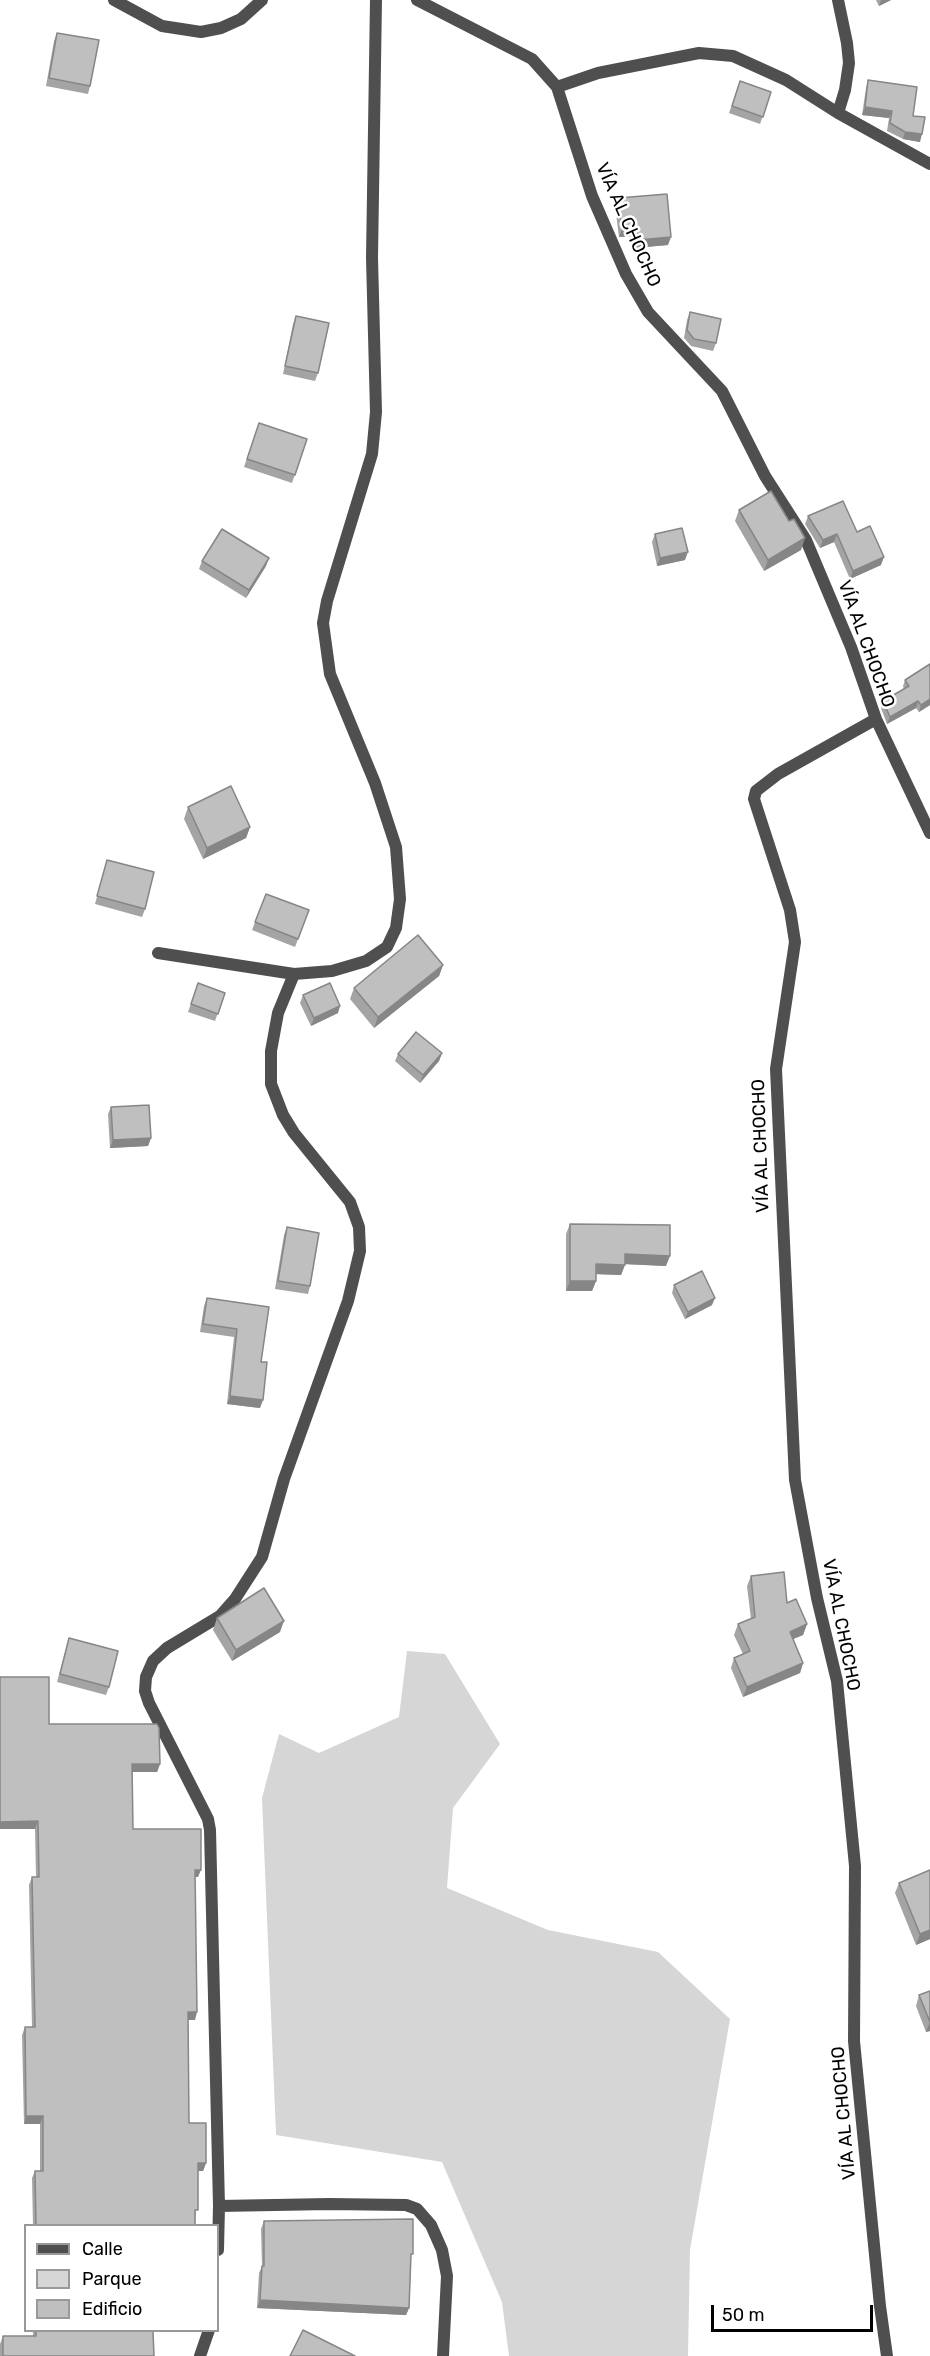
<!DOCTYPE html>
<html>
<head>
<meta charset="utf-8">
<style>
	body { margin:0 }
	#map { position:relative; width:930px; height:2356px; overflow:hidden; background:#fff; font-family:Rubik,sans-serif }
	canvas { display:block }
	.legend { position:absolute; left:24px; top:2224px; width:195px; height:108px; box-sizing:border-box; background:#fff; border:2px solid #999; margin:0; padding:8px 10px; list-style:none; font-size:18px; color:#000 }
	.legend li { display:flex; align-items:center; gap:12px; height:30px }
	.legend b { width:30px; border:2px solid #999 }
	.scale { position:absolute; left:711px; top:2305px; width:162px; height:27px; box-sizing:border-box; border:3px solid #000; border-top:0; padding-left:8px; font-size:18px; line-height:21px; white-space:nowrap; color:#000; -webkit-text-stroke:4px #fff; paint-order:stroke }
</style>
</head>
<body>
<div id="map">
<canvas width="930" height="2356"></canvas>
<ul class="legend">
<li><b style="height:8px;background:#4f4f4f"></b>Calle</li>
<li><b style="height:16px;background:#d6d6d6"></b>Parque</li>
<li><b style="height:16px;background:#bfbfbf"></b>Edificio</li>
</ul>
<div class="scale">50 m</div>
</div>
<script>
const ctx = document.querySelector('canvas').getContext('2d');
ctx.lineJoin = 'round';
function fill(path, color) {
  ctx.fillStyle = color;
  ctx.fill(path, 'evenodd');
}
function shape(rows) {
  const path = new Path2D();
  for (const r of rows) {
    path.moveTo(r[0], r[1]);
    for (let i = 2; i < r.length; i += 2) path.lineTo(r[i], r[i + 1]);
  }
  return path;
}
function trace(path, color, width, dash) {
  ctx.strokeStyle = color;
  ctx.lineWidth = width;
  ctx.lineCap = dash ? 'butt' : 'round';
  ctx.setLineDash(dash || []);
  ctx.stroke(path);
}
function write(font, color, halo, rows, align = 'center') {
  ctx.font = font + ' Rubik,sans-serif';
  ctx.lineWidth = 5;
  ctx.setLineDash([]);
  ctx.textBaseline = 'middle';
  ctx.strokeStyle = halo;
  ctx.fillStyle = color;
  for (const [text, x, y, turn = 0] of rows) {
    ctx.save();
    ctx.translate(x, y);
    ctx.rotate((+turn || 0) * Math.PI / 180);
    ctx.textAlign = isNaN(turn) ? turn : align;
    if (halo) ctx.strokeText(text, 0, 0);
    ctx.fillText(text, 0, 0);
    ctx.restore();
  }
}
const green = shape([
	[407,1651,445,1654,500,1744,453,1808,447,1888,548,1930,658,1952,730,2019,690,2250,688,2356,509,2356,502,2302,442,2162,276,2135,262,1798,279,1734,319,1753,399,1717]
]);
const minor = shape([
	[114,0,162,26,201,32,221,28,241,19,262,0],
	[417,0,532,59,557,87,598,73,699,53,733,56,786,80,838,113,930,164],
	[557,87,592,196,626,274,648,312,722,391,765,476,806,540,851,647,876,719,930,833],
	[838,113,845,90,849,63,847,43,838,0],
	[876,719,778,774,756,791,754,799,790,910,795,942,776,1069,795,1480,817,1598,837,1681,855,1866,854,2041,880,2306,887,2356],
	[158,953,294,974],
	[219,2206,329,2204,406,2205,417,2209,431,2225,442,2250,447,2276,443,2356],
	[218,2250,219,2206,210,1830,208,1819,149,1703,145,1691,146,1677,153,1661,167,1648,220,1616,235,1599,262,1557,284,1479,348,1301,360,1251,359,1227,350,1202,294,1133,283,1115,271,1084,271,1051,278,1013,294,974,332,971,366,961,387,947,396,928,400,899,396,847,375,783,330,674,323,623,327,601,372,454,376,412,372,258,376,0],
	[200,2356,209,2330]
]);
const wall = shape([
	[876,0,891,0,879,6],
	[57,33,90,86,88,94,46,86,54,41],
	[868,80,913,116,920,142,903,139,887,131,889,118,862,115,866,88],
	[740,81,771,92,760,124,729,113],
	[618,198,668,245,635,248,634,236,619,237,615,206],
	[690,312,716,343,713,351,691,346,684,338,687,320],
	[296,316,318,373,315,381,283,374,293,324],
	[259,423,307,439,292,483,244,467],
	[739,510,801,550,764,571,735,521],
	[808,516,857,532,881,565,850,579,834,542,820,548,805,524],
	[655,534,685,560,657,566,652,542],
	[202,561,266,566,246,598,199,569],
	[905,680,930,705,919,712,916,708,887,724,881,708,883,701,904,689,903,686],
	[188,807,250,827,246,838,203,859,184,819],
	[107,860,145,909,142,917,95,904],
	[266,894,309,910,295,947,252,930],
	[443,965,439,976,374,1028,350,999,354,988],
	[198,983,225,993,215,1021,188,1012],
	[303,995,338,1013,311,1026,300,1003],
	[442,1053,439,1061,420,1083,395,1061,398,1054],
	[111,1107,151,1138,148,1146,110,1148,108,1114],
	[570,1224,666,1266,625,1264,621,1275,596,1274,596,1281,592,1291,566,1291,566,1234],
	[287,1227,310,1286,308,1294,275,1289,284,1235],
	[674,1285,712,1305,685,1319,672,1293],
	[207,1298,269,1307,261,1362,260,1408,227,1404,234,1337,200,1332,204,1306],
	[751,1576,787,1603,807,1624,803,1635,793,1639,803,1663,800,1673,743,1697,731,1668,734,1658,743,1654,734,1635,738,1624,751,1619,747,1586],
	[217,1618,280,1632,232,1661,213,1630],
	[69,1638,109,1687,106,1695,57,1682],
	[0,1677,49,1724,160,1764,157,1772,132,1772,133,1829,198,1877,195,1877,195,2020,188,2020,189,2123,206,2163,203,2171,198,2171,195,2226,33,2226,32,2178,35,2171,40,2171,40,2124,24,2124,22,2035,25,2027,32,2027,29,1885,32,1877,36,1877,35,1829,0,1829],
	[930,1870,930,1939,916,1945,895,1893,899,1883],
	[930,1991,930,2031,926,2032,916,2006,919,1995],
	[264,2221,411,2259,409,2308,406,2315,257,2308,259,2273,262,2266,261,2229],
	[33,2331,153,2331,154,2356,0,2356,0,2344,3,2336,33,2336]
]);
const shadedWall = shape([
	[881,0,891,0,879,6],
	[865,107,892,111,889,118,862,115],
	[905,132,922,134,920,142,903,139],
	[637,228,634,236,619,237,622,230],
	[671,237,668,245,635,248,638,240],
	[837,534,834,542,820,548,823,540],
	[805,538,801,550,764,571,768,560],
	[688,552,685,560,657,566,660,558],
	[884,557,881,565,850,579,853,571],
	[269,558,266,566,246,598,249,590],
	[930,699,930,705,919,712,921,705],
	[918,701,916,708,887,724,890,717],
	[250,827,246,838,203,859,207,848],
	[443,965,439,976,374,1028,378,1017],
	[340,1006,338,1013,311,1026,314,1018],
	[442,1053,439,1061,420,1083,423,1075],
	[151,1138,148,1146,110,1148,113,1140],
	[625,1254,670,1256,666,1266,622,1264],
	[596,1264,625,1265,621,1275,592,1274],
	[570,1281,596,1281,592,1291,566,1291],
	[715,1298,712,1305,685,1319,688,1312],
	[230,1396,263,1400,260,1408,227,1404],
	[284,1621,280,1632,232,1661,236,1650],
	[807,1624,803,1635,786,1642,790,1632],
	[803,1663,800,1673,743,1697,747,1687],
	[132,1764,160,1764,157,1772,129,1772],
	[38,1821,35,1829,0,1829,0,1822],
	[195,1870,201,1870,198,1877,192,1877],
	[930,1930,930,1939,916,1945,920,1934],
	[188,2012,197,2012,195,2020,185,2020],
	[930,2022,930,2031,926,2032],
	[26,2116,43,2116,40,2124,24,2124],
	[198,2163,206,2163,203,2171,195,2171],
	[260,2300,409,2308,406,2315,257,2308]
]);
const building = shape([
	[57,33,99,40,90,86,49,78,57,33],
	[868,80,917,87,913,116,925,117,922,134,905,132,890,123,892,111,865,107,868,80],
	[740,81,771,92,763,117,732,106,740,81],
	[667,194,671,237,638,240,637,228,622,230,618,198,667,194],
	[690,312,721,319,716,343,694,339,687,330,690,312],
	[296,316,329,323,318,373,285,366,296,316],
	[259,423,307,439,295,475,247,459,259,423],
	[771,491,789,521,794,519,805,538,768,560,739,510,771,491],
	[843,501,857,532,870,526,884,557,853,571,837,534,823,540,808,516,843,501],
	[682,528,688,552,660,558,655,534,682,528],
	[222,529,269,558,249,590,202,561,222,529],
	[930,664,930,699,921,705,918,701,890,717,883,701,909,686,905,680,930,664],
	[231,786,250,827,207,848,188,807,231,786],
	[107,860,154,872,145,909,97,896,107,860],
	[266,894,309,910,298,939,255,922,266,894],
	[418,935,443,965,378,1017,354,988,418,935],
	[198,983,225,993,218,1014,191,1004,198,983],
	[330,983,340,1006,314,1018,303,995,330,983],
	[416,1032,442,1053,423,1075,398,1054,416,1032],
	[149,1105,151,1138,113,1140,111,1107,149,1105],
	[570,1224,670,1225,670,1256,625,1254,625,1265,596,1264,596,1281,570,1281,570,1224],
	[287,1227,319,1233,310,1286,278,1281,287,1227],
	[702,1271,715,1298,688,1312,674,1285,702,1271],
	[207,1298,269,1307,261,1362,267,1362,263,1400,230,1396,237,1329,203,1324,207,1298],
	[784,1572,787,1603,796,1599,807,1624,790,1632,803,1663,747,1687,734,1658,750,1651,738,1624,755,1617,751,1576,784,1572],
	[264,1588,284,1621,236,1650,217,1618,264,1588],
	[69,1638,118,1651,109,1687,60,1674,69,1638],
	[0,1677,49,1677,49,1724,157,1724,159,1728,160,1764,132,1764,133,1829,201,1829,201,1870,195,1870,197,2012,188,2012,189,2123,206,2123,206,2163,198,2163,198,2210,195,2210,195,2226,36,2226,35,2171,43,2171,43,2116,26,2116,25,2027,35,2027,32,1877,39,1877,38,1821,0,1822,0,1677],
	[930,1870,930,1930,920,1934,899,1883,930,1870],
	[930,1991,930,2022,919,1995,930,1991],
	[413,2219,413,2254,411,2254,409,2308,260,2300,262,2266,264,2266,264,2221,413,2219],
	[303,2330,355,2356,290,2356,303,2330],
	[36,2331,153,2331,154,2356,3,2356,3,2336,36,2336,36,2331]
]);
const streetNames = [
	["VÍA AL CHOCHO",628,225,66],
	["VÍA AL CHOCHO",866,644,70],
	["VÍA AL CHOCHO",761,1146,-92],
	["VÍA AL CHOCHO",841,1625,79],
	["VÍA AL CHOCHO",844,2113,-95]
];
fill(green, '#d6d6d6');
trace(minor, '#4f4f4f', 12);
fill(wall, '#a4a4a4');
fill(shadedWall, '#868686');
fill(building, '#bfbfbf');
trace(building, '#868686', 1.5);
write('18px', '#000', '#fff', streetNames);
</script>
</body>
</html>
